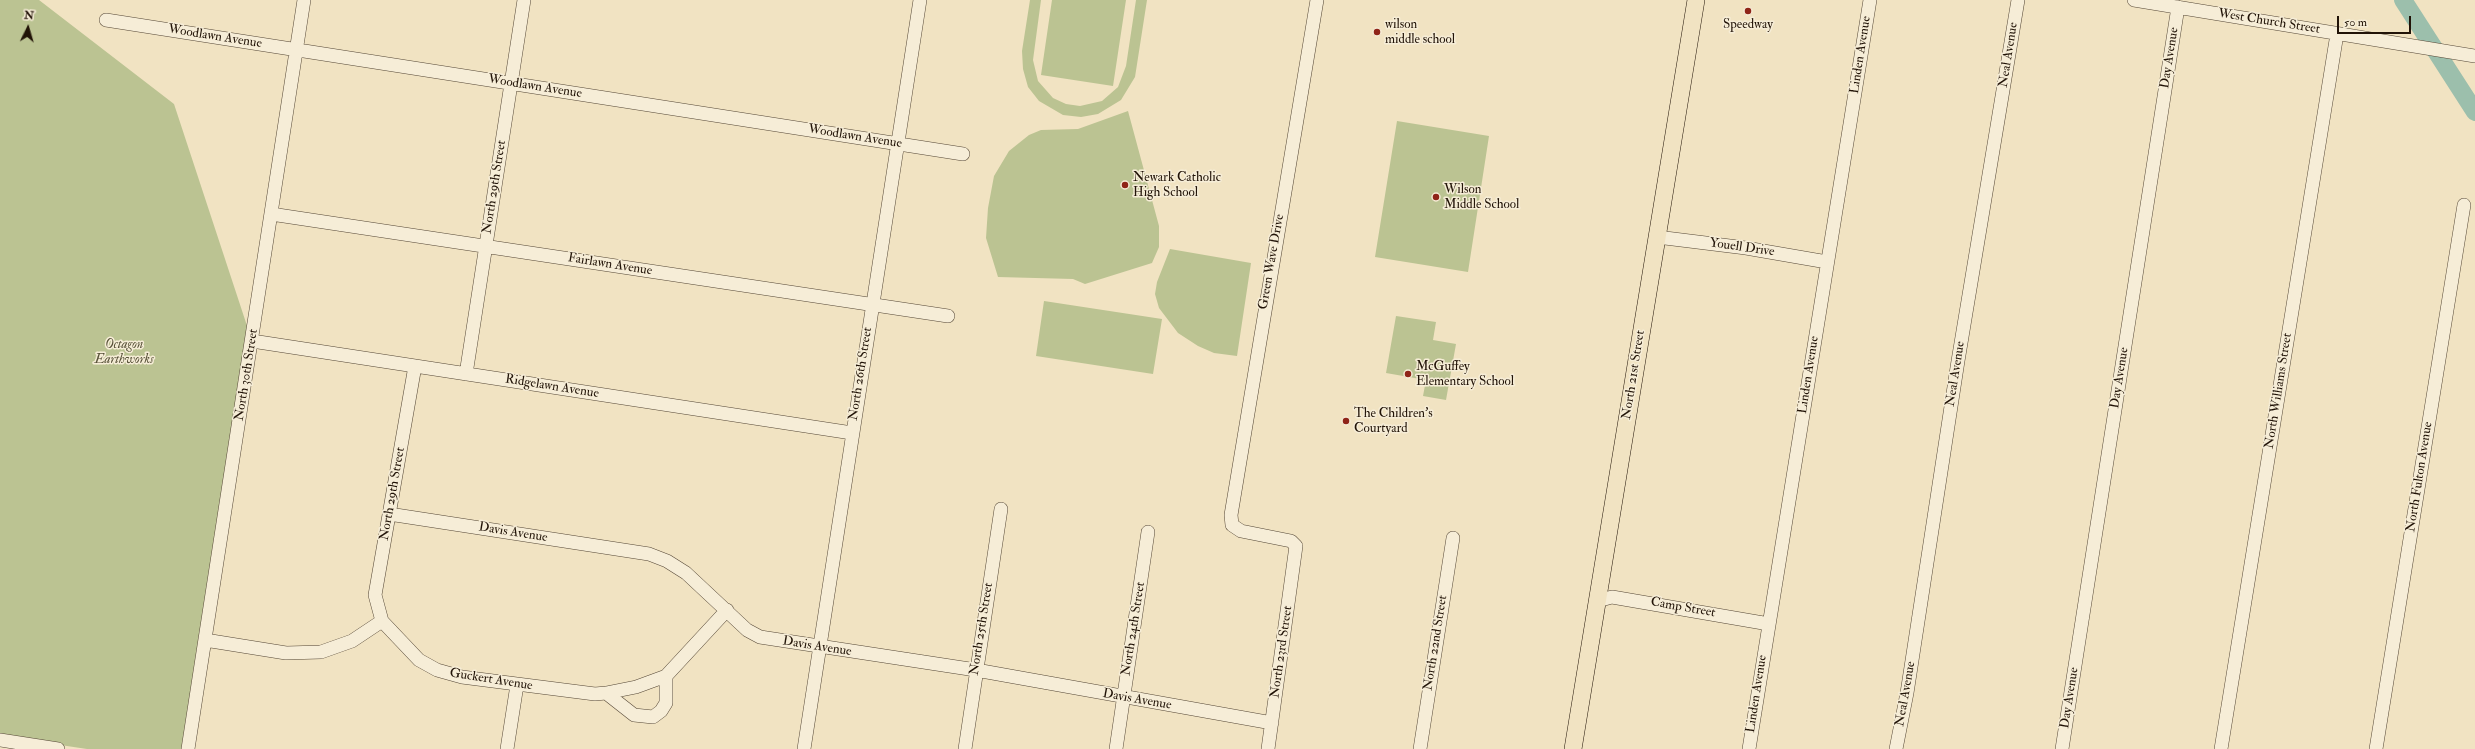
<!DOCTYPE html>
<html>
<head>
<meta charset="utf-8">
<style>
	body { margin:0 }
	#map { position:relative; width:2475px; height:749px; overflow:hidden; background:#f1e3c2; font-family:"IM FELL Double Pica",serif }
	canvas { display:block }
	.north { position:absolute; left:8px; top:8px; width:40px; height:40px; -webkit-text-stroke:3px #f6edd7; paint-order:stroke; rotate:5deg; font-size:11px; font-weight:700; line-height:16px; text-align:center; color:#211307 }
	.north::after { content:''; display:block; margin:auto; width:14px; height:18px; background:#211307; clip-path:polygon(50% 0,100% 100%,50% 72%,0 100%) }
	.scale { position:absolute; left:2337px; top:16px; width:74px; height:18px; box-sizing:border-box; border:2px solid #211307; border-top:0; padding-left:5px; font-size:12px; line-height:14px; white-space:nowrap; color:#211307; -webkit-text-stroke:3px #f6edd7; paint-order:stroke }
</style>
</head>
<body>
<div id="map">
<canvas width="2475" height="749"></canvas>
<div class="north">N</div>
<div class="scale">50 m</div>
</div>
<script>
const ctx = document.querySelector('canvas').getContext('2d');
ctx.lineJoin = 'round';
function fill(path, color) {
  ctx.fillStyle = color;
  ctx.fill(path, 'evenodd');
}
function shape(rows) {
  const path = new Path2D();
  for (const r of rows) {
    path.moveTo(r[0], r[1]);
    for (let i = 2; i < r.length; i += 2) path.lineTo(r[i], r[i + 1]);
  }
  return path;
}
function trace(path, color, width, dash) {
  ctx.strokeStyle = color;
  ctx.lineWidth = width;
  ctx.lineCap = dash ? 'butt' : 'round';
  ctx.setLineDash(dash || []);
  ctx.stroke(path);
}
function write(font, color, halo, rows, align = 'center') {
  ctx.font = font + ' "IM FELL Double Pica",serif';
  ctx.lineWidth = 3;
  ctx.setLineDash([]);
  ctx.textBaseline = 'middle';
  ctx.strokeStyle = halo;
  ctx.fillStyle = color;
  for (const [text, x, y, turn = 0] of rows) {
    ctx.save();
    ctx.translate(x, y);
    ctx.rotate((+turn || 0) * Math.PI / 180);
    ctx.textAlign = isNaN(turn) ? turn : align;
    if (halo) ctx.strokeText(text, 0, 0);
    ctx.fillText(text, 0, 0);
    ctx.restore();
  }
}
const green = shape([
	[0,0,39,0,174,104,252,341,183,749,87,749,0,736],
	[1030,0,1041,0,1033,60,1038,81,1053,98,1066,104,1080,106,1102,101,1118,87,1126,66,1136,0,1147,0,1135,77,1121,100,1098,114,1081,117,1063,115,1039,101,1028,87,1023,69,1022,51],
	[1052,0,1126,0,1113,86,1041,75],
	[1128,111,1159,226,1159,247,1152,263,1085,284,1073,279,998,277,986,238,988,208,994,176,1009,151,1029,135,1041,130,1078,129],
	[1397,121,1489,136,1468,272,1375,257],
	[1170,249,1251,263,1237,356,1214,353,1198,346,1178,333,1159,308,1155,294,1157,282],
	[1044,301,1162,319,1153,374,1036,356],
	[1396,316,1436,322,1433,340,1456,344,1446,400,1423,396,1426,380,1386,373]
]);
const river = shape([
	[2403,0,2475,112]
]);
const minor = shape([
	[2134,0,2475,56],
	[106,20,963,154],
	[271,214,948,316],
	[1657,237,1746,248,1827,262],
	[252,341,852,433],
	[415,366,375,595,382,621,419,660,437,670,462,677,595,694,606,693,636,687,666,676,727,610],
	[466,374,524,0],
	[389,514,649,554,667,561,686,573,747,630,760,637,976,670,1272,723],
	[1597,601,1612,597,1769,624],
	[205,640,286,653,321,652,352,641,382,621],
	[606,693,634,715,653,717,661,711,666,703,666,676],
	[0,740,58,749],
	[188,749,304,0],
	[507,749,517,685],
	[804,749,920,0],
	[965,749,1001,509],
	[1116,749,1148,532],
	[1268,749,1296,546,1291,541,1241,531,1232,525,1231,515,1317,0],
	[1420,749,1453,538],
	[1749,749,1870,0],
	[1896,749,1907,693,1958,361,2018,0],
	[2062,749,2178,7],
	[2221,749,2337,34],
	[2376,749,2464,205]
]);
const major = shape([
	[1573,749,1696,0]
]);
const markers = [
	[1748,11,4,"#8f2418"],
	[1377,32,4,"#8f2418"],
	[1125,185,4,"#8f2418"],
	[1436,197,4,"#8f2418"],
	[1408,374,4,"#8f2418"],
	[1346,421,4,"#8f2418"]
];
const streetNames = [
	["West Church Street",2269,22,9],
	["Woodlawn Avenue",215,37,9],
	["Linden Avenue",1861,55,-81],
	["Neal Avenue",2009,55,-81],
	["Day Avenue",2170,58,-81],
	["Woodlawn Avenue",535,87,9],
	["Woodlawn Avenue",855,137,9],
	["North 29th Street",495,187,-81],
	["Youell Drive",1742,248,8],
	["Green Wave Drive",1272,262,-80],
	["Fairlawn Avenue",610,265,9],
	["North 26th Street",861,374,-81],
	["Neal Avenue",1956,374,-81],
	["North 30th Street",247,375,-81],
	["North 21st Street",1634,375,-81],
	["Linden Avenue",1809,375,-81],
	["Day Avenue",2120,378,-81],
	["Ridgelawn Avenue",552,387,9],
	["North Williams Street",2279,391,-81],
	["North Fulton Avenue",2420,477,-81],
	["North 29th Street",393,494,-80],
	["Davis Avenue",513,533,9],
	["Camp Street",1683,608,10],
	["North 25th Street",982,629,-81],
	["North 24th Street",1134,629,-81],
	["North 22nd Street",1436,643,-81],
	["Davis Avenue",817,647,9],
	["North 23rd Street",1282,652,-82],
	["Guckert Avenue",491,680,9],
	["Linden Avenue",1757,694,-81],
	["Neal Avenue",1906,694,-80],
	["Day Avenue",2070,698,-81],
	["Davis Avenue",1137,700,10]
];
const poiNames = [
	["wilson",1385,25],
	["middle school",1385,40],
	["Speedway",1748,25,"center"],
	["Newark Catholic",1133,178],
	["High School",1133,193],
	["Wilson",1444,190],
	["Middle School",1444,205],
	["McGuffey",1416,367],
	["Elementary School",1416,382],
	["The Children's",1354,414],
	["Courtyard",1354,429]
];
const parkNames = [
	["Octagon",124,345],
	["Earthworks",124,360]
];
fill(green, '#bbc392');
trace(river, '#9cbfac', 18);
trace(minor, '#554736', 14);
trace(major, '#211307', 18);
trace(minor, '#f6edd7', 13);
trace(major, '#f1e3c2', 17);
for (const [x, y, r, color] of markers) {
  const dot = new Path2D();
  dot.arc(x, y, r, 0, 2 * Math.PI);
  ctx.fillStyle = color;
  ctx.fill(dot);
  trace(dot, '#f6edd7', 1.5);
}
write('13px', '#211307', '#f6edd7', streetNames);
write('13px', '#211307', '#f6edd7', poiNames, 'left');
write('italic 13px', '#575138', '#f6edd7', parkNames);
</script>
</body>
</html>
